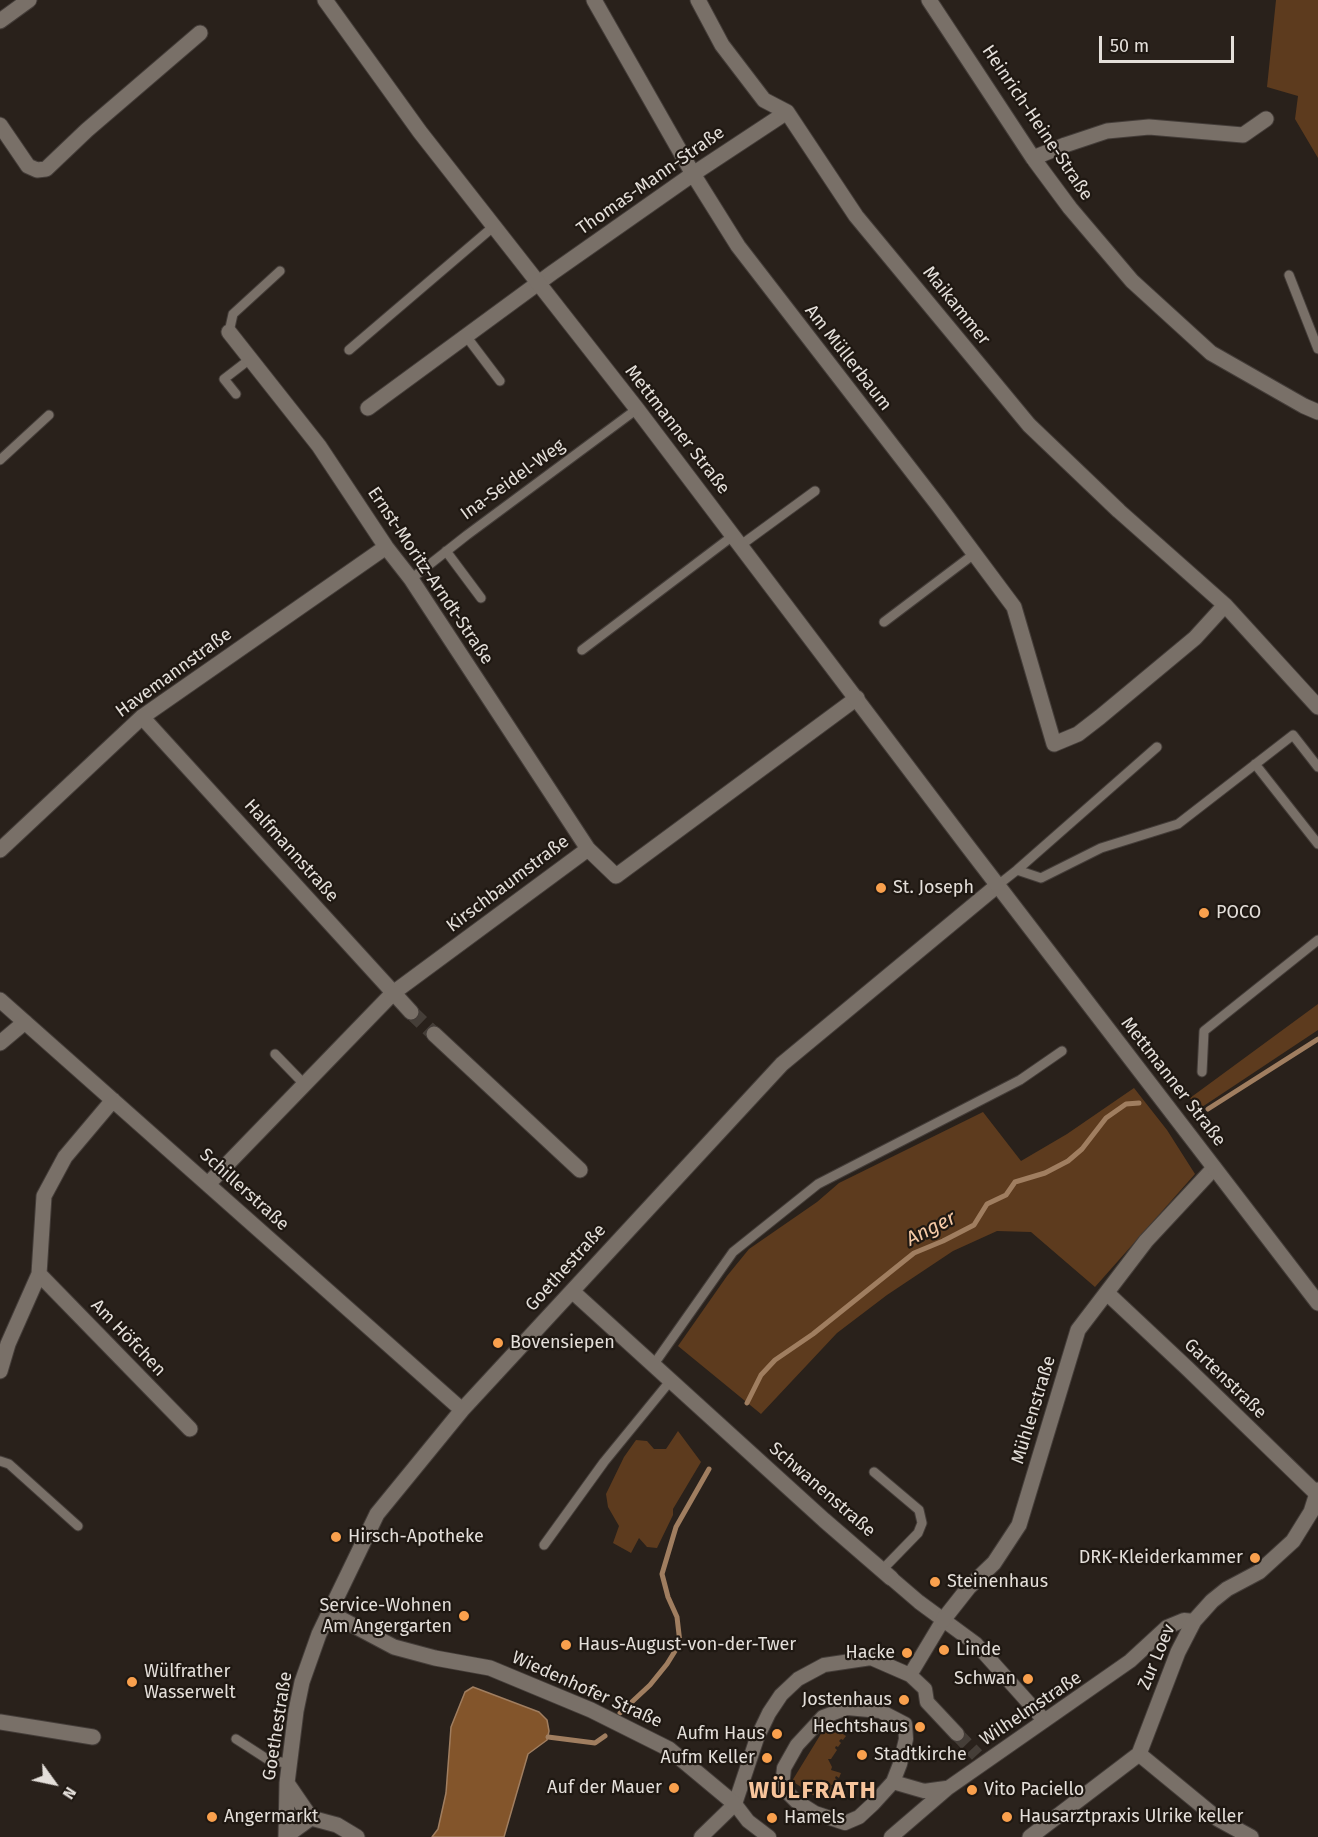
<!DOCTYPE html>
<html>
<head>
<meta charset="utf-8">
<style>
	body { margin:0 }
	#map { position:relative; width:1318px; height:1837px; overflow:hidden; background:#29211b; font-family:"Fira Sans",sans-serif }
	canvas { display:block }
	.north { position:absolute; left:24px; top:1753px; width:60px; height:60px; -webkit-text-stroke:4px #1f1812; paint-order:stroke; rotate:123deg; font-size:16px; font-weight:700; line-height:24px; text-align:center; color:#e4dfda }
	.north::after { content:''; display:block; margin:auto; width:21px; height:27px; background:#e4dfda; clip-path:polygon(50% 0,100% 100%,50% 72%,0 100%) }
	.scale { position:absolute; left:1099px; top:36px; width:135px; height:27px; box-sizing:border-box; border:3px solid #e4dfda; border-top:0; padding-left:8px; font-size:18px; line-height:21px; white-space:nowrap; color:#e4dfda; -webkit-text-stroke:4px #1f1812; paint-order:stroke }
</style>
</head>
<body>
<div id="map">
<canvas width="1318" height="1837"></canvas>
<div class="north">N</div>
<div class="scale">50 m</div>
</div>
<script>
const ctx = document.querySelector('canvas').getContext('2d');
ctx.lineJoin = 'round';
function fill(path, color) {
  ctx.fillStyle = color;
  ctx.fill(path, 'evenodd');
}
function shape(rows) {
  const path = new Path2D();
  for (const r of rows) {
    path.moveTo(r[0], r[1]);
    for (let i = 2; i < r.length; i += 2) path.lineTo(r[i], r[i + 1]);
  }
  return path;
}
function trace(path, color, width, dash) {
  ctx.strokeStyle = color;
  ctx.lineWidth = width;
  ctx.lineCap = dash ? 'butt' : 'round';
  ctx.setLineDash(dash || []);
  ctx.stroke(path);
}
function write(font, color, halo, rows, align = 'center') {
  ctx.font = font + ' "Fira Sans",sans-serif';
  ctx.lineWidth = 4.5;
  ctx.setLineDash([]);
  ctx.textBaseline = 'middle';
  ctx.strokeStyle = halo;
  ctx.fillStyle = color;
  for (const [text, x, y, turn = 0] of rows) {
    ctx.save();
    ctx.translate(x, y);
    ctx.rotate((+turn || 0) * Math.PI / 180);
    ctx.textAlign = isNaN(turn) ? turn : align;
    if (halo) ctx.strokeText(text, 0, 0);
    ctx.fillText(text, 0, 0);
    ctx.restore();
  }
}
const green = shape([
	[1276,0,1318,0,1318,158,1295,119,1298,96,1267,87],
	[1318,1004,1318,1030,1199,1109,1190,1098],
	[1134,1088,1167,1130,1195,1174,1095,1287,1031,1232,997,1231,953,1251,887,1295,837,1333,761,1414,678,1346,727,1276,749,1249,817,1202,839,1183,983,1112,1021,1161,1067,1134],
	[678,1431,701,1462,673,1509,673,1515,657,1548,647,1547,639,1538,631,1553,613,1543,619,1526,608,1507,606,1494,624,1457,636,1440,647,1441,654,1449,666,1449],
	[827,1724,846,1736,843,1740,841,1739,839,1741,841,1743,838,1747,836,1746,835,1748,837,1750,831,1759,828,1759,832,1767,831,1770,841,1773,839,1778,836,1776,835,1778,837,1780,834,1785,831,1785,835,1798,816,1797,792,1781]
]);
const water = shape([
	[473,1687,539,1712,547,1720,549,1731,547,1740,528,1754,504,1837,432,1837,438,1829,446,1793,451,1727,465,1692,473,1687]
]);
const stream = shape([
	[1208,1109,1318,1039],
	[747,1403,761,1375,775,1360,813,1334,914,1253,943,1241,974,1225,987,1204,1006,1195,1015,1182,1045,1173,1068,1161,1082,1149,1106,1118,1126,1104,1139,1103],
	[620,1713,650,1685,667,1664,680,1643,677,1617,668,1597,662,1574,676,1527,709,1469],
	[548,1737,595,1743,605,1736]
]);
const pedestrianTunnel = shape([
	[957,1734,977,1755]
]);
const minorTunnel = shape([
	[411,1012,434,1034]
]);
const service = shape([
	[1289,275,1318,349],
	[229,332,233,314,280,271],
	[466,336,500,381],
	[349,350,493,227],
	[236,394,224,379,250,359],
	[0,460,49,415],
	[741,545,815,491],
	[446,551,481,598],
	[411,579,467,535,637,409],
	[884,622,974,554],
	[582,650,734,535],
	[1255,764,1318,844],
	[1017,870,1041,878,1101,848,1178,824,1293,735,1318,767],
	[998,885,1017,870,1157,747],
	[275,1054,305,1085],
	[1202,1072,1204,1031,1318,940],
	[654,1364,733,1252,818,1184,1020,1080,1062,1051],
	[0,1461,9,1464,78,1526],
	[874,1472,919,1510,922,1523,918,1533,882,1570],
	[544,1545,604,1462,671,1380],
	[236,1739,267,1759,290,1764]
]);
const pedestrian = shape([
	[891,1578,919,1602,976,1644,1044,1720],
	[910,1675,943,1620],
	[847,1708,880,1711,905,1724,906,1739,900,1764,893,1782,873,1804,859,1817,845,1823,815,1813,796,1801,782,1787,784,1768,797,1745,823,1717,847,1708],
	[893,1782,924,1791,946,1788],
	[735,1804,748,1821,769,1837],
	[701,1837,735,1804,757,1738,769,1713,781,1695,798,1679,824,1665,871,1658,910,1675,925,1689,927,1702,957,1734],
	[891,1837,948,1788,1130,1661,1167,1627,1184,1620,1194,1621]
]);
const minor = shape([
	[594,0,693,174,738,246,938,505,1014,607,1054,744,1078,734,1100,717,1195,638,1225,605],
	[698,0,722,45,764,100,787,112,856,216,1029,425,1119,511,1225,605,1318,707],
	[929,0,1033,158,1070,208,1132,281,1211,353,1304,406,1318,412],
	[0,125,28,166,37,170,46,169,87,130,200,33],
	[1033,158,1065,145,1107,131,1149,127,1243,135,1266,119],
	[229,332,319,446,386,547,411,579,588,849],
	[368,408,552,273,693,174,787,112],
	[142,717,411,1012],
	[0,850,142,717,386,547],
	[0,1000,462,1410],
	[434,1034,580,1170],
	[0,1043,25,1022],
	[208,1184,393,993,588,849,616,876,857,698],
	[39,1274,190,1429],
	[572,1291,824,1520,891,1578],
	[1107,1293,1187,1368,1316,1493],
	[0,1371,8,1344,39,1274,44,1196,65,1157,113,1100],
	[330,1613,394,1647,435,1658,490,1668,591,1710,669,1749,735,1804],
	[943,1620,969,1587,994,1563,1019,1525,1078,1330,1146,1241,1214,1168],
	[0,1722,93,1737],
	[1139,1754,1218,1819,1251,1837],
	[287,1783,311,1818,337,1825,357,1837],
	[286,1836,311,1818],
	[286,1837,287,1783,296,1711,302,1682,319,1634,377,1514,462,1410,782,1064,998,885],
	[1030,1837,1139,1754,1178,1652,1194,1621,1212,1601,1227,1589,1259,1572,1293,1541,1311,1512,1318,1490]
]);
const secondary = shape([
	[325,0,420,132,637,409,966,844,1318,1303],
	[0,21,29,0]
]);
const markers = [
	[881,888,6,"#f9a04d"],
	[1204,913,6,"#f9a04d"],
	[498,1343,6,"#f9a04d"],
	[336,1537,6,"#f9a04d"],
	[1255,1558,6,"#f9a04d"],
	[935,1582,6,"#f9a04d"],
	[464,1616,6,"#f9a04d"],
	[566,1645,6,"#f9a04d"],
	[944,1650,6,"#f9a04d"],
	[907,1653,6,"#f9a04d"],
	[1028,1679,6,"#f9a04d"],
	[132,1682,6,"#f9a04d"],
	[904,1700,6,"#f9a04d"],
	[920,1727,6,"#f9a04d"],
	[777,1734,6,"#f9a04d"],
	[862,1755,6,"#f9a04d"],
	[767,1758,6,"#f9a04d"],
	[674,1788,6,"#f9a04d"],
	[972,1790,6,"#f9a04d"],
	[212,1817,6,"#f9a04d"],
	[1007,1817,6,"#f9a04d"],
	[772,1818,6,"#f9a04d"]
];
const streetNames = [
	["Heinrich-Heine-Straße",1037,123,56],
	["Thomas-Mann-Straße",651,181,-35],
	["Maikammer",956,306,51],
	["Am Müllerbaum",848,358,52],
	["Mettmanner Straße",677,430,52],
	["Ina-Seidel-Weg",513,480,-36],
	["Ernst-Moritz-Arndt-Straße",430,576,56],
	["Havemannstraße",174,673,-36],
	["Halfmannstraße",291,851,48],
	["Kirschbaumstraße",508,884,-37],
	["Mettmanner Straße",1173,1082,52],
	["Schillerstraße",244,1190,42],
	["Goethestraße",566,1268,-48],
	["Am Höfchen",128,1338,46],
	["Gartenstraße",1225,1379,44],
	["Mühlenstraße",1034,1410,-73],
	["Schwanenstraße",822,1490,41],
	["Zur Loev",1157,1657,-67],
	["Wiedenhofer Straße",587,1690,24],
	["Wilhelmstraße",1031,1709,-34],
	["Goethestraße",278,1726,-81]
];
const poiNames = [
	["St. Joseph",893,888],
	["POCO",1216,913],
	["Bovensiepen",510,1343],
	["Hirsch-Apotheke",348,1537],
	["DRK-Kleiderkammer",1243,1558,"right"],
	["Steinenhaus",947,1582],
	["Service-Wohnen",452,1606,"right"],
	["Am Angergarten",452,1627,"right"],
	["Haus-August-von-der-Twer",578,1645],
	["Linde",956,1650],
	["Hacke",895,1653,"right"],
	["Wülfrather",144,1672],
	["Wasserwelt",144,1693],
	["Schwan",1016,1679,"right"],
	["Jostenhaus",892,1700,"right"],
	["Hechtshaus",908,1727,"right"],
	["Aufm Haus",765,1734,"right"],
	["Stadtkirche",874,1755],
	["Aufm Keller",755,1758,"right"],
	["Auf der Mauer",662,1788,"right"],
	["Vito Paciello",984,1790],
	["Angermarkt",224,1817],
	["Hausarztpraxis Ulrike keller",1019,1817],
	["Hamels",784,1818]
];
const waterNames = [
	["Anger",931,1229,-27]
];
const districtNames = [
	["WÜLFRATH",813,1791]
];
fill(green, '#5d3b1e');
fill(water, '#83552b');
trace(water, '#a07e60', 1.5);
trace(stream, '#a07e60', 5);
trace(pedestrianTunnel, '#453e38', 14, [14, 7]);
trace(minorTunnel, '#453e38', 15, [15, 8]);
trace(service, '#443d39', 11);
trace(pedestrian, '#443d39', 16);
trace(minor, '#443d39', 17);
trace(secondary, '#443d39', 17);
trace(service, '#797068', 9);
trace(pedestrian, '#797068', 14);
trace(minor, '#797068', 15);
trace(secondary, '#797068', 15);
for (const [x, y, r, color] of markers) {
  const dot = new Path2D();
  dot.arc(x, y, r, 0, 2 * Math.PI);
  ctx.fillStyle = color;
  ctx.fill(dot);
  trace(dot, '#1f1812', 2);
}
write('18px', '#e4dfda', '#1f1812', streetNames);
write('18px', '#e4dfda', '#1f1812', poiNames, 'left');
write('italic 20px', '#f5c9a6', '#1f1812', waterNames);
ctx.letterSpacing = '1.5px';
write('bold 24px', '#f7c49b', '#1f1812', districtNames);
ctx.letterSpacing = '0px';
</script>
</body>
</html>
